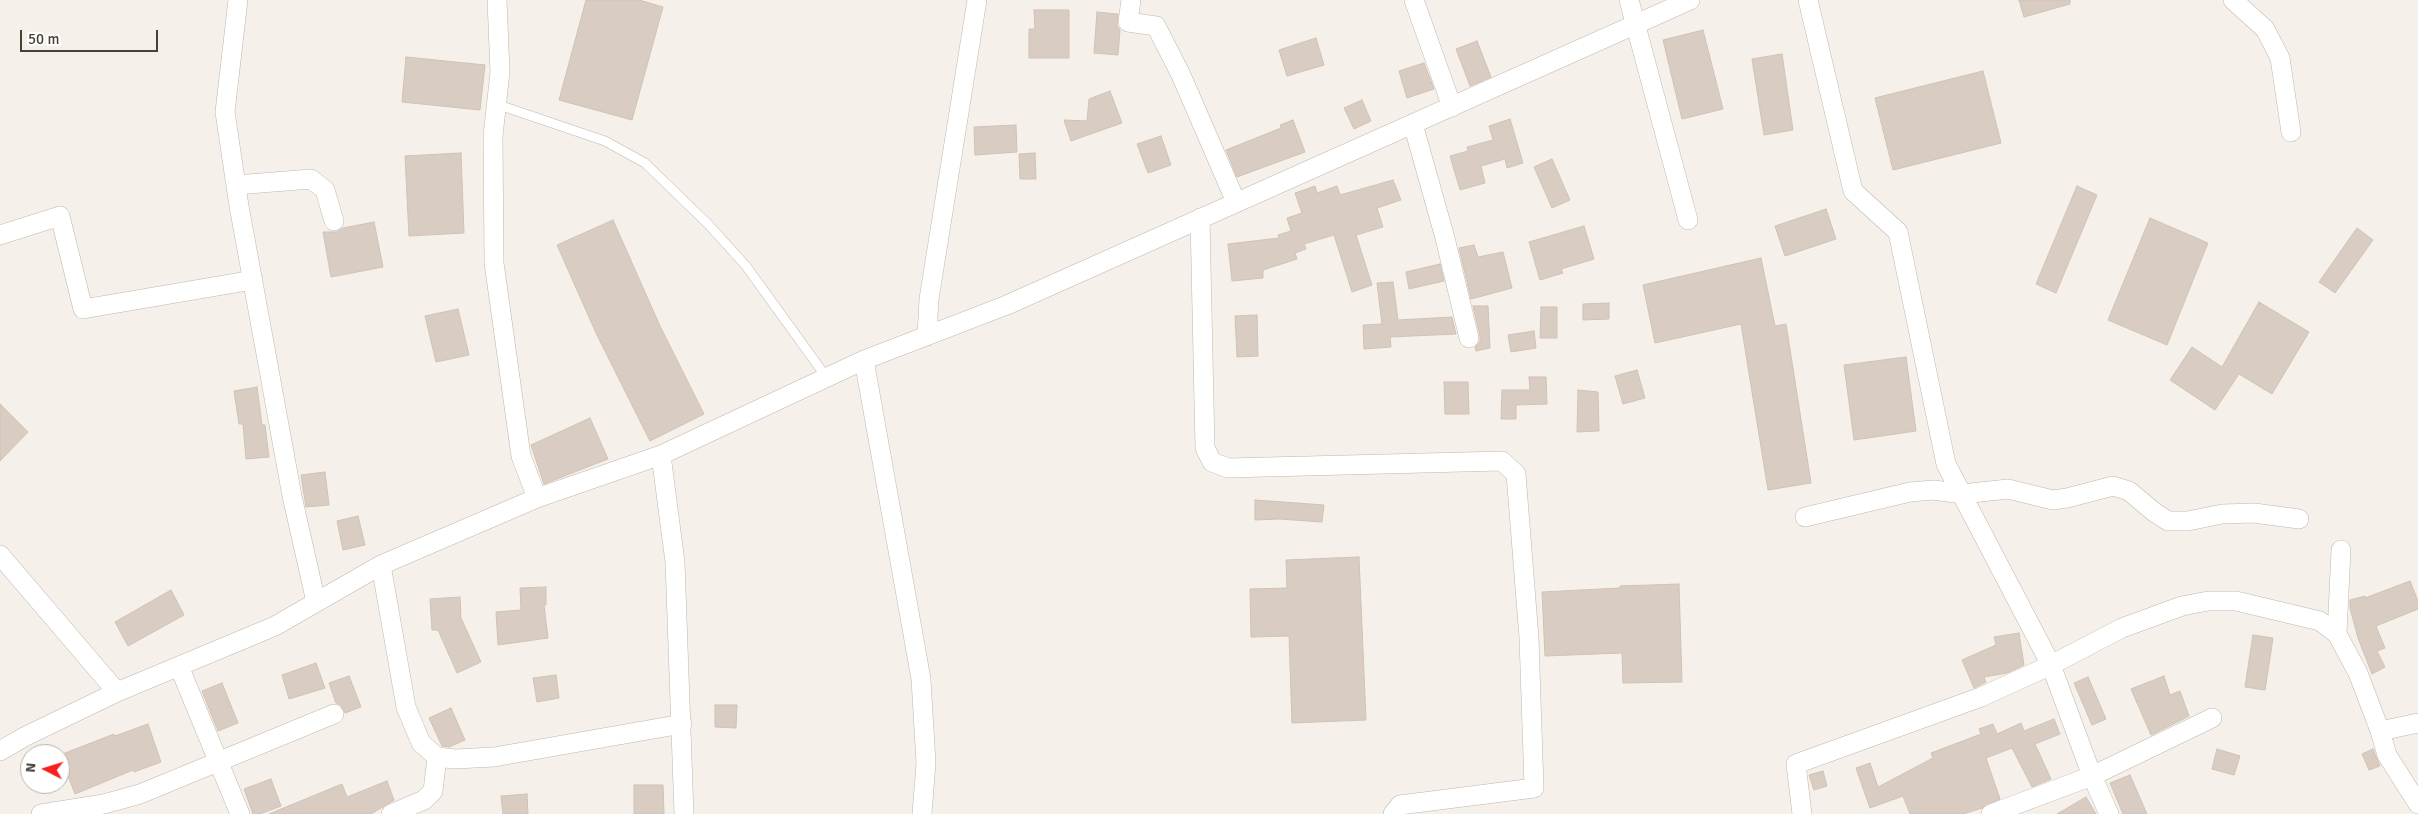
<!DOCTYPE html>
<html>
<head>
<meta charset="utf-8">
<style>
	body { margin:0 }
	#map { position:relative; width:2418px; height:814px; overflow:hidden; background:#f5f0ea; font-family:Signika,sans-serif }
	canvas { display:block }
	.north { position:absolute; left:20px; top:744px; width:50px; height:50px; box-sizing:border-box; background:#fff; border:1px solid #b6b3af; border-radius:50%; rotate:275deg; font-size:14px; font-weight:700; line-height:20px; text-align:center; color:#494038 }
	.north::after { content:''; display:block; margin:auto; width:18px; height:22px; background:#f71f1f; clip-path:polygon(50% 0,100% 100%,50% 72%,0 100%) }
	.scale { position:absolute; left:20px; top:30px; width:138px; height:22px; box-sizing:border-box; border:2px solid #494038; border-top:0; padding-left:6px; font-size:15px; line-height:18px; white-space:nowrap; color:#494038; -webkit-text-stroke:4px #fff; paint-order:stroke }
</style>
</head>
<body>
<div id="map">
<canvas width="2418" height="814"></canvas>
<div class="north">N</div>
<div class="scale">50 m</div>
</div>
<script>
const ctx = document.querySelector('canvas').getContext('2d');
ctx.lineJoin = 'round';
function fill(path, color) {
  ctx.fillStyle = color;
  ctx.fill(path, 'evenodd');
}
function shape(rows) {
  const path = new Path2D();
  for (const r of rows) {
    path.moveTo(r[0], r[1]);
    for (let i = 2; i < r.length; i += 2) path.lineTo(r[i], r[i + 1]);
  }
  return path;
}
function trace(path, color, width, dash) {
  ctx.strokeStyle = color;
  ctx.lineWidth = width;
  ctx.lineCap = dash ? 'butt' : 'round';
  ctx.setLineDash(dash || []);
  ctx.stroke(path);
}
const building = shape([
	[586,0,639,0,663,7,632,120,559,100,586,0],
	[2019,0,2070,0,2070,4,2024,17,2019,0],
	[1034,10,1069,10,1069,58,1029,58,1029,29,1035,29,1034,10],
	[1097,12,1118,14,1117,26,1120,30,1118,55,1094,53,1097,12],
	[1703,30,1723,109,1682,119,1663,40,1703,30],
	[1316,38,1324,65,1287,76,1279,50,1316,38],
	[1477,41,1491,77,1470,86,1456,49,1477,41],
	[1782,54,1793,130,1764,135,1752,59,1782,54],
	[406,57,485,65,480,110,402,102,406,57],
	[1424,63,1434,89,1407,98,1399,71,1424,63],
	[1983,71,2001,143,1893,170,1875,98,1983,71],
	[1110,91,1122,123,1071,141,1064,120,1087,121,1089,99,1110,91],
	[1362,100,1371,121,1354,129,1344,108,1362,100],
	[1510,119,1523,163,1507,168,1505,159,1481,166,1485,183,1460,190,1450,156,1468,151,1467,147,1493,140,1489,126,1510,119],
	[1293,120,1305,152,1237,177,1226,150,1281,128,1280,125,1293,120],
	[1016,125,1017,152,975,155,974,127,1016,125],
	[1161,136,1171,165,1148,173,1137,144,1161,136],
	[461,153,464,233,409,236,405,156,461,153],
	[1035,153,1036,179,1020,179,1019,154,1035,153],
	[1552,159,1570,200,1552,208,1534,167,1552,159],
	[1393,180,1401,200,1377,208,1383,227,1356,235,1372,285,1352,292,1334,235,1304,244,1306,249,1295,253,1297,259,1263,270,1263,278,1232,281,1228,244,1279,238,1278,235,1291,231,1287,218,1302,213,1295,193,1315,186,1317,193,1337,186,1340,195,1393,180],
	[2077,186,2097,195,2056,293,2036,284,2077,186],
	[1826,209,1836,239,1785,256,1775,226,1826,209],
	[2150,218,2208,243,2167,345,2108,320,2150,218],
	[613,220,660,326,704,414,650,441,596,333,557,245,613,220],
	[374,222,383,267,331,277,323,232,337,232,343,228,374,222],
	[1584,226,1594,259,1561,269,1563,273,1540,280,1529,242,1584,226],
	[2357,228,2373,240,2335,293,2319,282,2357,228],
	[1474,245,1478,257,1503,252,1512,288,1471,299,1459,248,1474,245],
	[1761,258,1775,326,1786,324,1811,483,1768,490,1741,324,1655,343,1643,285,1761,258],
	[1440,264,1444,281,1409,289,1406,272,1440,264],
	[1393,282,1398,320,1452,317,1456,334,1390,337,1391,347,1364,349,1363,325,1382,324,1377,283,1393,282],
	[2259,302,2309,332,2272,394,2239,374,2215,410,2170,380,2192,347,2222,367,2259,302],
	[1609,303,1609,319,1583,320,1583,304,1609,303],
	[1473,306,1488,306,1490,348,1476,351,1475,347,1480,342,1480,336,1473,306],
	[1541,307,1557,307,1557,338,1540,338,1541,307],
	[458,309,469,355,436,362,425,316,458,309],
	[1257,315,1258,356,1237,357,1235,316,1257,315],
	[1534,331,1536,348,1511,352,1508,335,1534,331],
	[1906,357,1916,431,1854,440,1844,365,1906,357],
	[1637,370,1645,398,1623,404,1615,376,1637,370],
	[1529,377,1546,377,1547,404,1516,405,1516,419,1501,419,1502,390,1530,390,1529,377],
	[1444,382,1468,382,1469,414,1445,414,1444,382],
	[257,387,262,425,265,425,269,457,246,459,243,424,239,424,234,391,257,387],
	[1578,390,1598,392,1599,431,1577,432,1578,390],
	[0,404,28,432,0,461,0,404],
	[590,418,608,459,544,484,531,445,590,418],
	[325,472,329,505,306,507,301,475,325,472],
	[1255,500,1324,505,1322,522,1279,519,1255,520,1255,500],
	[358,516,365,545,343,550,337,521,358,516],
	[1359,557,1366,720,1292,723,1289,636,1251,637,1250,589,1287,588,1286,560,1359,557],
	[2410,581,2418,601,2418,609,2376,626,2385,648,2377,651,2385,667,2372,674,2358,638,2350,608,2350,600,2365,596,2365,598,2410,581],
	[1679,584,1682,682,1623,683,1622,653,1545,656,1542,592,1620,588,1620,586,1679,584],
	[546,587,546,605,544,605,548,638,498,645,496,612,521,610,520,588,546,587],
	[171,590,184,615,128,646,115,622,171,590],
	[460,597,461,618,481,662,457,673,438,630,432,630,430,599,460,597],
	[2019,633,2024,665,2007,673,1984,677,1986,682,1974,688,1962,660,1996,645,1994,637,2019,633],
	[2253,635,2273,638,2265,690,2245,687,2253,635],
	[316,663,325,688,289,699,282,675,316,663],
	[556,675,559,698,537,702,533,678,556,675],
	[349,676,361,707,345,713,341,705,336,703,329,683,349,676],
	[2164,676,2170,695,2180,691,2189,716,2151,735,2131,689,2164,676],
	[2088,677,2106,719,2092,725,2074,683,2088,677],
	[222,683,238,723,218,731,202,691,222,683],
	[715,705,737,705,736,728,715,727,715,705],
	[451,708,465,740,449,747,442,746,429,718,451,708],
	[2054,719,2060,734,2035,744,2051,779,2032,787,2012,748,1986,758,2000,799,1982,808,1963,814,1910,814,1903,796,1870,808,1856,768,1870,763,1878,787,1933,758,1931,753,1981,734,1979,729,1993,724,1997,734,2021,723,2024,731,2054,719],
	[148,724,161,762,134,772,133,770,75,794,60,755,114,734,115,736,148,724],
	[2217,749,2240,756,2234,775,2212,769,2217,749],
	[2373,749,2380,766,2369,770,2362,754,2373,749],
	[1823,771,1827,786,1814,790,1809,775,1823,771],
	[2130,775,2147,814,2123,814,2110,783,2130,775],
	[271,779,281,806,260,814,253,814,244,789,271,779],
	[387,781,394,800,371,814,269,814,342,784,347,797,387,781],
	[634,785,663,785,664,814,634,814,634,785],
	[527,794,528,814,503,814,501,796,527,794],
	[2086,797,2096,814,2057,814,2086,797]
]);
const service = shape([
	[496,104,605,141,645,163,708,224,746,266,827,378]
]);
const minor = shape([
	[238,0,225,112,239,206,292,496,316,602],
	[497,0,500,72,493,136,494,263,521,456,537,498],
	[1131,0,1128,22,1156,26,1181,75,1236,202],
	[1414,0,1452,107],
	[1629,0,1688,220],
	[1808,0,1853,191,1898,232,1946,464,2051,665,2092,776,2109,814],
	[2233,0,2265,29,2280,58,2291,132],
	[1413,124,1445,238,1469,338],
	[236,185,311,179,325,190,334,221],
	[1200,218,1205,448,1212,462,1228,468,1502,461,1516,474,1529,638,1534,788,1400,805,1393,814],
	[0,235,60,216,83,309,253,280],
	[927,336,929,299,977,0],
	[864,360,921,679,926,763,922,814],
	[661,455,675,562,684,814],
	[1805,517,1910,492,1934,490,1962,494,2008,489,2053,500,2067,498,2113,486,2129,491,2154,512,2168,521,2188,521,2222,514,2254,513,2299,519],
	[0,555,117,692],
	[381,565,406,707,421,743,437,757,455,759,494,757,682,724],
	[2337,634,2341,550],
	[179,666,240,814],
	[2418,723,2380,731,2387,755,2418,804],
	[0,751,24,737,117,692,275,626,381,565,537,498,661,455,864,360,1007,305,1690,0],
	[41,814,104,804,140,794,334,714],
	[391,814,424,800,433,791,437,757],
	[1802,814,1796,764,1981,697,2051,665,2122,628,2182,606,2208,601,2236,601,2320,621,2337,634,2358,673,2380,731],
	[1991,814,2092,776,2212,718]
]);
fill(building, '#d9cdc3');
trace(building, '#d1c1b3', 1);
trace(service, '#c0b6ad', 10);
trace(minor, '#c0b6ad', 20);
trace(service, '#fff', 9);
trace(minor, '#fff', 19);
</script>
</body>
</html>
